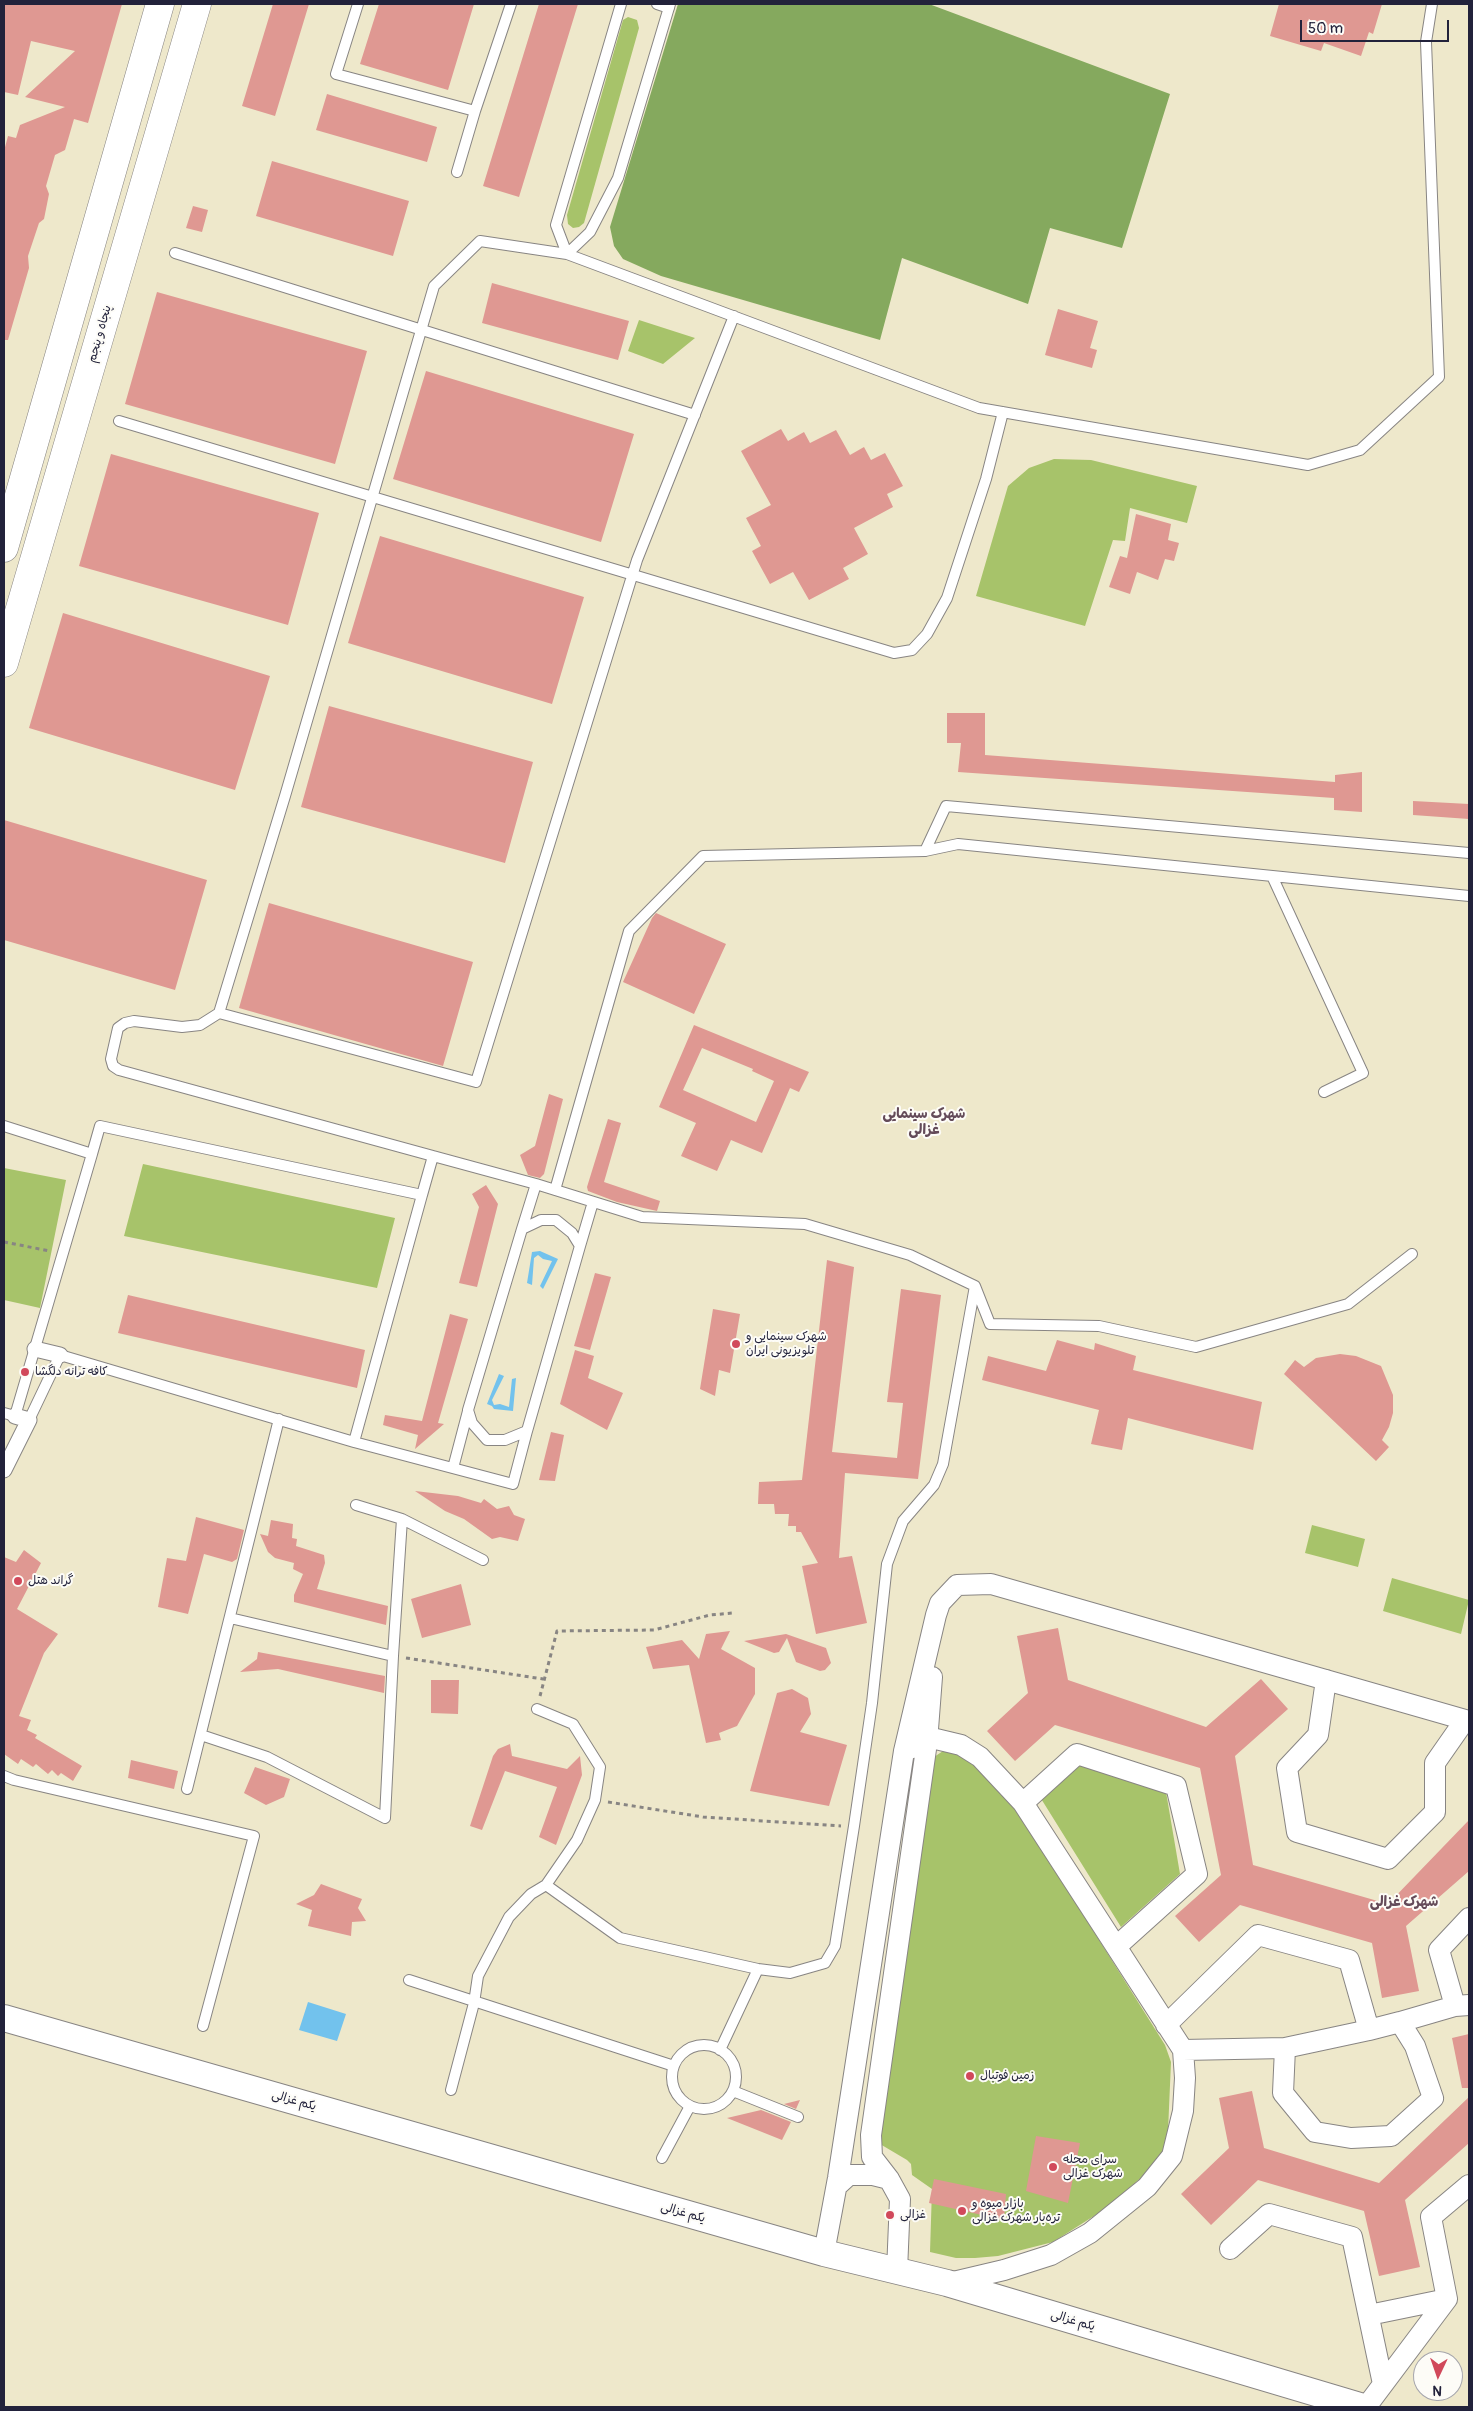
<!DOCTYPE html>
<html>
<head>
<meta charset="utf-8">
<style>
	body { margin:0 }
	#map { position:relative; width:1473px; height:2411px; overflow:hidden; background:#eee8cb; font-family:Pangolin,sans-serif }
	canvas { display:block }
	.frame { position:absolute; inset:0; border:5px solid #22223b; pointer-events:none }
	.north { position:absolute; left:1413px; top:2351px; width:50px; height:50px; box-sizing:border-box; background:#fdfcf7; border:1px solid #a5a5ac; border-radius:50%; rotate:183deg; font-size:14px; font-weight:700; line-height:20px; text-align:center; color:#22223b }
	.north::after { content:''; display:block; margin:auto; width:18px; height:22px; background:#d1495b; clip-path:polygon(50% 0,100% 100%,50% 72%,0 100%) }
	.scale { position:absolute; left:1300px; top:20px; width:149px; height:22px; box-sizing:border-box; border:2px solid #22223b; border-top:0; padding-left:6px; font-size:15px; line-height:18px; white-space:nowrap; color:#22223b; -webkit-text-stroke:4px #fdfcf7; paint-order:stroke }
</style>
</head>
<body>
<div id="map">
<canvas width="1473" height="2411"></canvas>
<div class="frame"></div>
<div class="north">N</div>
<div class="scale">50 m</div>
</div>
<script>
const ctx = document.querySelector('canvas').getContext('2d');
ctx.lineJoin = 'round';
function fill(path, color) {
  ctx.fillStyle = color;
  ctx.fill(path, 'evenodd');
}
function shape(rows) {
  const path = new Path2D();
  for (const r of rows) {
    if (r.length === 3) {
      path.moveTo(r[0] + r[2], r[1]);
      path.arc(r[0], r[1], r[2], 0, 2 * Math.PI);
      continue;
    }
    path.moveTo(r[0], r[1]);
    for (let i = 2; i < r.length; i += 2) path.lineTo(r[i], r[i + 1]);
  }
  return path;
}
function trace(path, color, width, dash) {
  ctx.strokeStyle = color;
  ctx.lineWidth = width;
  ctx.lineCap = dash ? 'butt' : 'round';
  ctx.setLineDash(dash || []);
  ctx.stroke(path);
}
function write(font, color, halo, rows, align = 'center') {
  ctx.font = font + ' Pangolin,"Playpen Sans Arabic",sans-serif';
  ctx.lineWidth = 4;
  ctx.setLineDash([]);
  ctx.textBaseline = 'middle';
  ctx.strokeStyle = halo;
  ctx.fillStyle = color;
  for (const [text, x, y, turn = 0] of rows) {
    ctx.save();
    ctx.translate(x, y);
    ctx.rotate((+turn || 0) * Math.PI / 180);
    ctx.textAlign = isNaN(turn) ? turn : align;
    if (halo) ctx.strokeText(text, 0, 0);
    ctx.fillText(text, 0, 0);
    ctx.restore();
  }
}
const green = shape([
	[628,17,637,20,639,28,584,223,579,227,573,228,568,224,567,215,623,20],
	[639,320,695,338,663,364,628,351],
	[1054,459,1091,460,1197,486,1187,523,1130,508,1125,541,1113,540,1085,626,976,596,1008,486,1029,468],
	[143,1164,395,1218,377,1288,124,1236],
	[4,1168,66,1180,40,1308,4,1300],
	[1312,1525,1365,1539,1358,1567,1305,1553],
	[1392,1578,1469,1600,1461,1634,1383,1611],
	[943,1751,954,1751,967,1757,1015,1806,1165,2045,1171,2062,1168,2131,1165,2152,1158,2163,1105,2209,1053,2242,998,2256,975,2258,956,2258,930,2252,932,2189,912,2175,911,2164,907,2160,880,2144,934,1757],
	[1083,1763,1166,1792,1180,1874,1121,1927,1040,1797]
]);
const forest = shape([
	[678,4,929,4,1170,94,1122,248,1050,228,1028,304,902,258,880,340,661,276,623,259,614,246,610,227]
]);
const water = shape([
	[540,1251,558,1259,543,1289,540,1286,552,1261,543,1259,538,1255,534,1258,532,1285,527,1283,532,1252],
	[499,1374,504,1376,492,1400,494,1405,500,1404,509,1407,512,1379,516,1378,513,1411,494,1409,492,1406,487,1404],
	[308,2002,346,2014,337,2041,299,2030]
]);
const building = shape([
	[4,4,122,4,88,123,74,119,65,150,55,155,46,186,49,194,44,219,39,223,28,256,29,268,8,340,4,340,4,151,8,136,16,138,20,125,65,107,25,97,75,51,31,41,18,95,4,92],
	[273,4,309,4,275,116,242,106],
	[379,4,474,4,448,90,360,64],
	[539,4,578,4,519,197,483,186],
	[1279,4,1382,4,1373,34,1369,32,1361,56,1324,43,1321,51,1270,36],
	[327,94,437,127,427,162,316,130],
	[272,161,409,201,393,256,256,216],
	[193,206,208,210,202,232,186,228],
	[492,283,629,321,618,360,482,323],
	[157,292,367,351,335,464,125,404],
	[1058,309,1098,321,1090,348,1097,350,1092,368,1045,355],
	[426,371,634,434,601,542,393,479],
	[781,429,788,441,804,432,810,443,836,430,850,455,864,447,871,460,885,453,903,486,887,494,893,507,854,528,868,554,843,568,849,579,809,600,793,572,770,584,752,551,761,546,746,518,771,505,741,451],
	[111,454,319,513,288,625,79,566],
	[1136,514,1171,524,1168,540,1179,543,1174,561,1165,559,1158,580,1137,572,1130,594,1109,587,1120,556,1127,558],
	[380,536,584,597,552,704,348,643],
	[63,613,270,676,235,790,29,728],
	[329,706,533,762,505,863,301,807],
	[947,713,985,713,985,755,1335,782,1335,775,1362,772,1362,812,1334,810,1334,798,958,772,961,743,947,743],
	[1413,801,1469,804,1469,819,1413,815],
	[4,820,207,880,175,990,4,940],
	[269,903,473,962,443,1066,239,1008],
	[656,913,726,944,694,1014,623,982,652,918],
	[694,1025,809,1072,799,1092,790,1088,762,1153,731,1140,717,1171,681,1156,696,1123,659,1107],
	[702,1048,753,1069,752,1071,774,1081,756,1122,683,1090],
	[549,1094,563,1099,544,1174,540,1178,528,1175,520,1155,535,1146],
	[608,1119,621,1123,604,1182,660,1201,657,1211,617,1202,588,1191,587,1187],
	[486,1185,498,1204,477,1287,459,1283,479,1207,472,1194],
	[827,1260,854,1267,832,1452,897,1458,903,1403,887,1402,901,1289,941,1295,918,1479,845,1473,839,1558,852,1556,867,1623,816,1634,802,1566,818,1563,801,1532,796,1532,796,1526,788,1526,789,1514,775,1514,774,1504,758,1504,759,1482,802,1480],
	[595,1273,611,1277,590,1350,574,1346],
	[128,1295,365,1350,357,1388,118,1333],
	[713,1309,740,1314,730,1373,719,1370,715,1396,700,1389],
	[450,1314,468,1319,438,1423,444,1424,415,1449,418,1435,383,1425,385,1415,422,1421],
	[1057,1340,1094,1350,1095,1343,1136,1356,1133,1370,1262,1402,1253,1450,1128,1418,1122,1450,1091,1444,1099,1410,982,1380,988,1356,1046,1371],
	[575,1350,594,1356,588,1378,623,1393,607,1430,560,1404],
	[1340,1354,1356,1356,1381,1366,1393,1395,1393,1413,1389,1427,1382,1440,1389,1447,1376,1461,1284,1374,1295,1360,1304,1367,1316,1358],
	[551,1432,564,1435,555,1481,539,1480],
	[415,1491,458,1496,481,1503,484,1499,497,1509,509,1506,514,1515,525,1519,518,1541,500,1537,492,1539,464,1519,445,1511],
	[196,1517,244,1530,237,1559,232,1562,204,1554,188,1614,158,1607,167,1558,186,1561],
	[271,1520,293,1524,292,1538,297,1539,296,1546,324,1555,325,1563,317,1589,388,1606,386,1625,294,1602,294,1595,303,1574,293,1569,294,1563,275,1558,268,1552,260,1534,268,1536],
	[24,1550,41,1563,17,1609,58,1634,44,1653,19,1716,31,1720,27,1730,37,1735,35,1738,82,1766,73,1781,61,1773,58,1776,52,1770,48,1774,36,1764,33,1767,21,1759,18,1764,4,1754,4,1557,16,1562],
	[461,1584,471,1625,422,1638,411,1599],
	[1058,1628,1068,1680,1206,1727,1261,1679,1288,1709,1235,1756,1253,1865,1388,1904,1469,1820,1469,1871,1406,1926,1419,1991,1382,1998,1372,1943,1240,1905,1199,1942,1175,1916,1221,1875,1200,1768,1055,1725,1015,1761,987,1731,1028,1693,1017,1636],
	[730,1631,721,1649,755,1668,755,1694,737,1726,719,1733,721,1740,706,1743,689,1665,653,1669,646,1647,682,1640,699,1659,706,1634],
	[786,1634,826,1648,831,1663,825,1670,820,1671,796,1662,787,1638,779,1652,774,1653,744,1641],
	[258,1652,385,1676,384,1693,278,1669,240,1672,257,1659],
	[431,1680,459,1680,458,1714,431,1713],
	[792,1689,808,1698,811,1714,800,1732,847,1745,829,1806,750,1791,777,1693],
	[510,1744,512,1756,567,1769,580,1756,582,1775,556,1845,539,1837,557,1787,505,1771,482,1830,470,1826,493,1756,498,1749],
	[131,1760,178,1771,174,1789,128,1778],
	[255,1767,290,1779,284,1797,266,1805,244,1793],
	[321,1884,362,1899,358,1908,366,1921,352,1922,351,1936,308,1926,312,1910,296,1904,314,1895],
	[1469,2034,1469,2088,1462,2088,1452,2038],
	[1252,2091,1264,2148,1379,2183,1469,2097,1469,2143,1405,2200,1420,2267,1379,2276,1364,2211,1258,2180,1211,2225,1181,2194,1229,2148,1219,2098],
	[800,2100,796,2109,784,2104],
	[761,2110,791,2122,782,2140,727,2118],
	[1036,2136,1080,2143,1068,2203,1026,2191],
	[934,2179,1006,2194,1004,2220,929,2203]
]);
const path = shape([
	[4,1242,50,1251],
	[406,1658,543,1679],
	[540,1696,557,1631,654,1630,710,1615,733,1613],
	[608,1802,703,1817,841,1826]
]);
const service = shape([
	[358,4,336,74,475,111,511,4],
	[621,4,556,225,567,254,590,232,618,178,670,4],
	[657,4,669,8],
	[457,172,475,111],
	[175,253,695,415],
	[734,316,637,560,476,1082,219,1013,285,796,434,286,480,241,567,254,979,408,1308,465,1360,450,1439,377,1426,42,1432,4],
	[119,421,894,653,912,650,927,634,947,598,986,479,1003,412],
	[925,851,946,806,1469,853],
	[1272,876,1363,1073,1324,1092],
	[219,1013,200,1025,182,1027,134,1021,125,1023,118,1028,111,1059,113,1066,119,1070,433,1156],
	[4,1126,92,1154,15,1416,4,1413],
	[555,1190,629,931,703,856,925,851,958,844,1469,896],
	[422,1195,433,1156,536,1184,642,1217,805,1224,910,1255,975,1286,990,1324,1099,1326,1196,1347,1348,1304,1412,1254],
	[522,1229,536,1184],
	[580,1246,572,1233,556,1220,541,1220,522,1229,468,1410,472,1423,487,1440,505,1440,527,1431,580,1246,593,1202],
	[29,1420,60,1355,354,1442,422,1195,100,1126,92,1154],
	[354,1442,513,1484,527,1431],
	[453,1468,468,1411],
	[356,1505,402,1519],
	[230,1618,393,1656,402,1519,483,1560],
	[537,1709,573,1724,600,1767,595,1800,577,1840,546,1885,620,1938,758,1969,790,1973,825,1963,835,1946,854,1826,872,1703,887,1564,903,1521,934,1485,943,1464,975,1286],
	[201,1735,267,1757,385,1818,393,1656],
	[4,1776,14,1780,254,1836,203,2026],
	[187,1789,279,1419],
	[409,1980,674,2066],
	[704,2077,32],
	[720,2050,758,1969],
	[451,2090,474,2003,478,1976,509,1917,531,1894,546,1885],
	[733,2091,798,2117],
	[662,2158,690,2106]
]);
const pedestrian = shape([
	[35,1349,60,1355],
	[4,1470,29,1420,15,1416]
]);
const minor = shape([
	[1326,1680,1318,1735,1287,1768,1297,1832,1388,1859,1435,1812,1435,1763,1465,1720],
	[904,1751,936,1739,961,1745,980,1757,1023,1803,1183,2050,1185,2078,1183,2111,1172,2156,1147,2187,1090,2233,1051,2255,1004,2270,949,2283],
	[1023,1803,1077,1754,1176,1786,1197,1874,1117,1946],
	[1455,2006,1439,1950,1469,1918],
	[1400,2022,1455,2006,1469,2005],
	[1166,2025,1258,1935,1349,1960,1369,2030,1285,2048,1183,2050],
	[1285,2048,1283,2093,1315,2132,1351,2138,1391,2136,1433,2098,1415,2046,1400,2022,1369,2030],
	[837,2186,849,2175,873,2175,889,2179],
	[1230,2249,1269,2214,1352,2237,1383,2384],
	[824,2253,838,2178,904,1751,936,1615,940,1603,957,1585,991,1584,1469,1721],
	[897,2271,900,2199,889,2179,872,2157,871,2135,927,1742,932,1677],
	[1369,2315,1447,2299],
	[1366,2407,1447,2299,1431,2217,1469,2185]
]);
const tertiary = shape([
	[4,2018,824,2253,947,2283,1363,2407]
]);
const secondary = shape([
	[4,548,160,4],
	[4,663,197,4]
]);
const markers = [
	[736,1344,5,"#d1495b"],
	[25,1372,5,"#d1495b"],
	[18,1581,5,"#d1495b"],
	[970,2076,5,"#d1495b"],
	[1053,2167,5,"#d1495b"],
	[962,2211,5,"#d1495b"],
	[890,2215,5,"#d1495b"]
];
const streetNames = [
	["پنجاه و پنجم",100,334,-74],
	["یکم غزالی",294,2101,16],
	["یکم غزالی",683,2213,16],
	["یکم غزالی",1073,2321,17]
];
const poiNames = [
	["شهرک سینمایی و",746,1337],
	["تلویزیونی ایران",746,1351],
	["کافه ترانه دلگشا",35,1372],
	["گراند هتل",28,1581],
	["زمین فوتبال",980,2076],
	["سرای محله",1063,2160],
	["شهرک غزالی",1063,2174],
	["بازار میوه و",972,2204],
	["تره‌بار شهرک غزالی",972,2218],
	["غزالی",900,2215]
];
const neighbourhoodNames = [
	["شهرک سینمایی",924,1114],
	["غزالی",924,1130],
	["شهرک غزالی",1404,1902]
];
fill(green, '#a7c36a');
fill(forest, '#85a95e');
fill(water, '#72c2ed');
fill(building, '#df9892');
trace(service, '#888583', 12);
trace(pedestrian, '#888583', 17);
trace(minor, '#888583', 22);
trace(tertiary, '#888583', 28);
trace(secondary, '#888583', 29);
trace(path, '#888583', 3, [4, 4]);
trace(service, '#fff', 10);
trace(pedestrian, '#fff', 15);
trace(minor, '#fff', 20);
trace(tertiary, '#fff', 26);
trace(secondary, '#fff', 28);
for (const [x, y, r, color] of markers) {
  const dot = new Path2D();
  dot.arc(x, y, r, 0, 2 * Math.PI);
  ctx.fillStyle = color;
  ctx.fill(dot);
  trace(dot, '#fdfcf7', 2);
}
write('12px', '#22223b', '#fdfcf7', streetNames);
write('12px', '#22223b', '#fdfcf7', poiNames, 'left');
write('bold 14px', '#644b59', '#fdfcf7', neighbourhoodNames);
</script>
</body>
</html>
